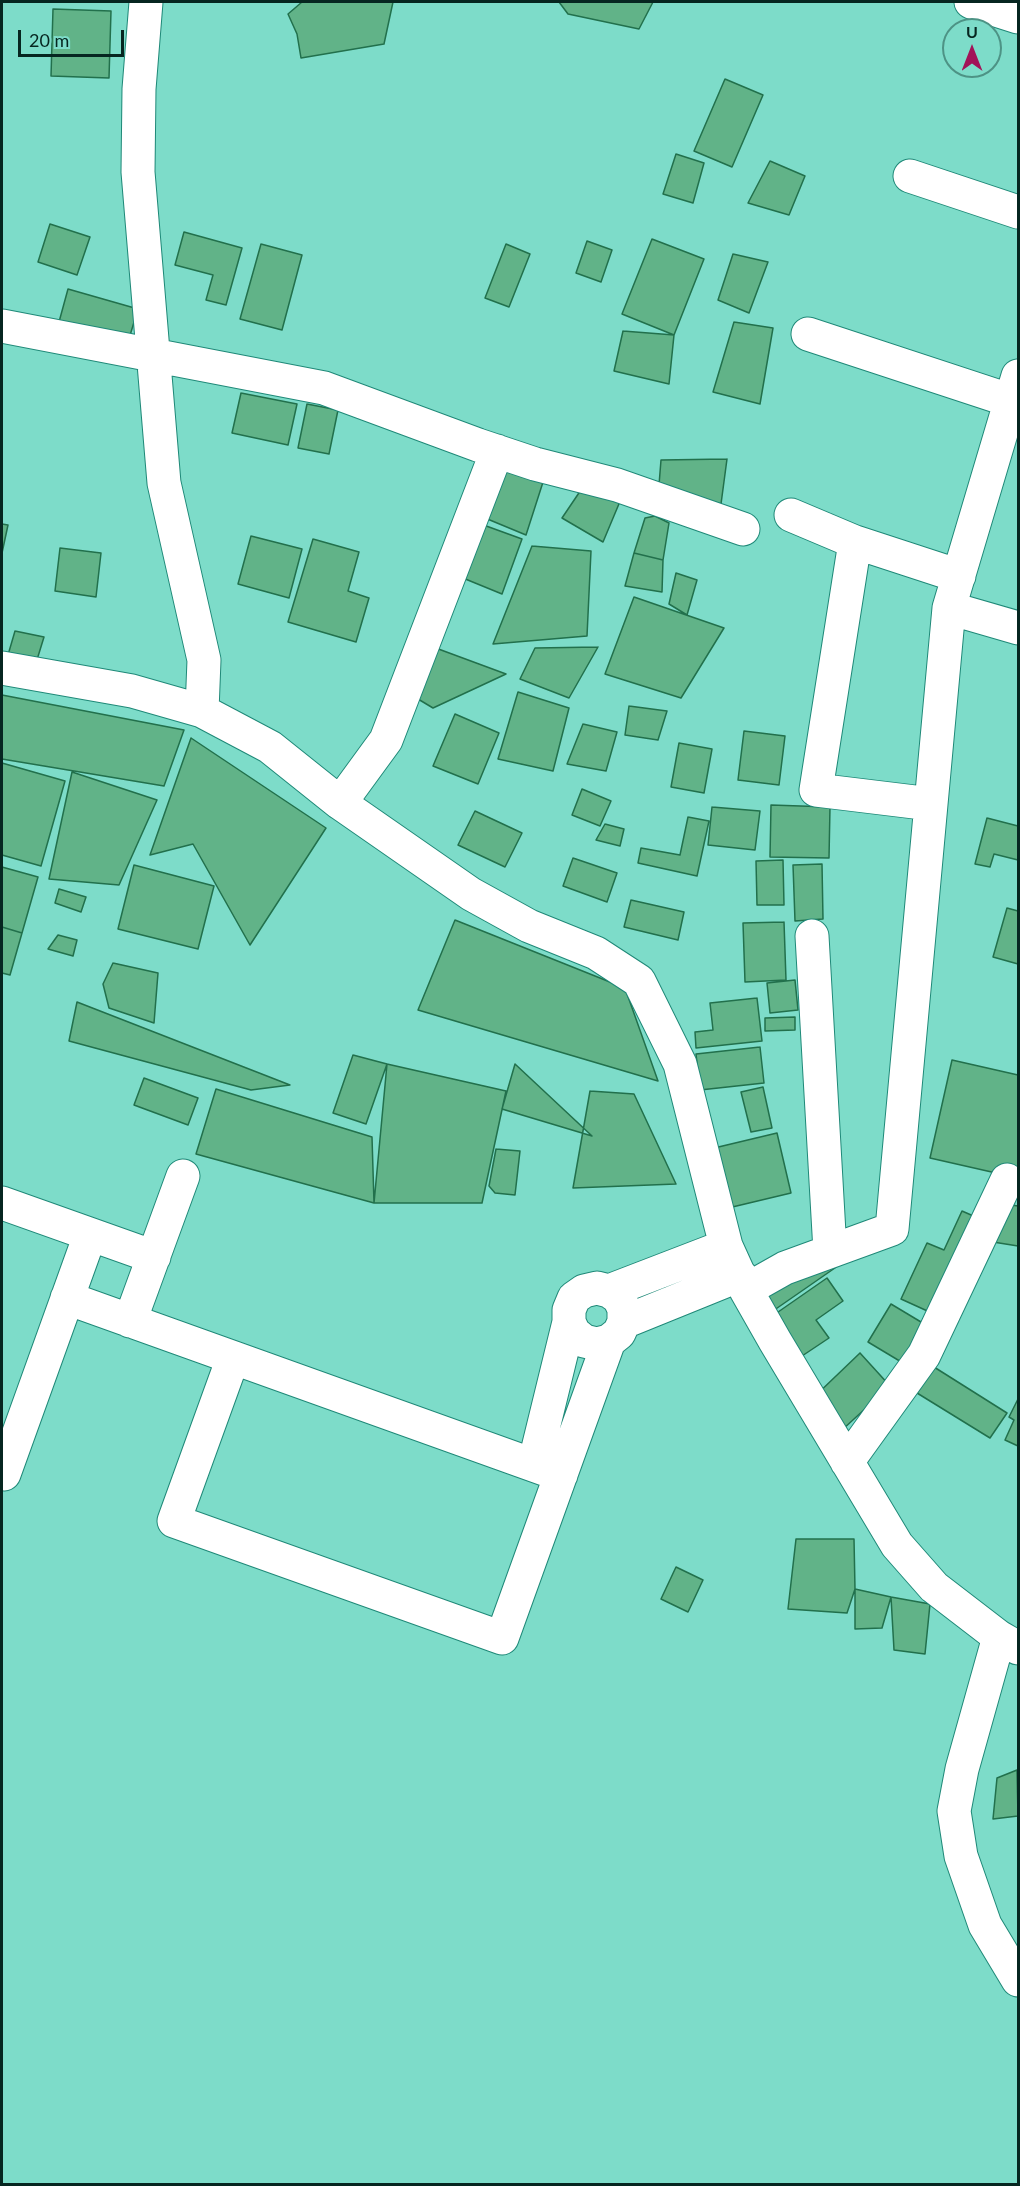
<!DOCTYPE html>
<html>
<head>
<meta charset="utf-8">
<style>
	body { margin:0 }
	#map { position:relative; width:1020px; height:2186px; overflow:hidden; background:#7ddcc9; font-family:Lato,sans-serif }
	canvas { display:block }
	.frame { position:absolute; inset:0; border:3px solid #062620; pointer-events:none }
	.north { position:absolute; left:942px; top:18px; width:60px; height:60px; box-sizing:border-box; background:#7ddcc9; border:2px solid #4d9385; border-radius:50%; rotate:0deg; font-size:16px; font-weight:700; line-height:24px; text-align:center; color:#062620 }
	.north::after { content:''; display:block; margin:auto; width:21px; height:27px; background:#a21358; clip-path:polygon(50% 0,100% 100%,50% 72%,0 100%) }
	.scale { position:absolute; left:18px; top:30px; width:106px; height:27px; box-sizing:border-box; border:3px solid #062620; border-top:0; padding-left:8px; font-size:18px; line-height:21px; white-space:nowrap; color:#062620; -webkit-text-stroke:4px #7ddcc9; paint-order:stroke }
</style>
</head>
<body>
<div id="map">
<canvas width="1020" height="2186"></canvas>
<div class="frame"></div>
<div class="north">U</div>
<div class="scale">20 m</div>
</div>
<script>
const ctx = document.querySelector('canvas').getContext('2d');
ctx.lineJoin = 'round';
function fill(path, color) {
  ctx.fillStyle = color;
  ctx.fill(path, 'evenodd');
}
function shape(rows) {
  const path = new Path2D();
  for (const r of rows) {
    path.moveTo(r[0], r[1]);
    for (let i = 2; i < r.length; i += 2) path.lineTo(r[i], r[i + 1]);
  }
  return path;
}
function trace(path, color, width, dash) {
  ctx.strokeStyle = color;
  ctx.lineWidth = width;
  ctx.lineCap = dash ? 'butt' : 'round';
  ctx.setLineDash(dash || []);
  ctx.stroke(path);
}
const building = shape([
	[302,2,393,2,384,44,301,58,297,34,288,14,302,2],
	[559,2,653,2,639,29,568,14,559,2],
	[53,9,111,11,109,78,51,76,53,9],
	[725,79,763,95,732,167,694,151,725,79],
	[676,154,704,163,693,203,663,194,676,154],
	[770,161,805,176,789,215,748,203,770,161],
	[50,224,90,237,77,275,38,262,50,224],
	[184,232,242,248,226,305,206,300,213,275,175,265,184,232],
	[652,239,704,259,674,335,622,314,652,239],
	[587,241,612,250,601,282,576,273,587,241],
	[261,244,302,255,282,330,240,319,261,244],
	[506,244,530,254,509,307,485,298,506,244],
	[733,254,768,262,749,313,718,300,733,254],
	[68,289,138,309,128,342,59,322,68,289],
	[734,322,773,328,760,404,713,392,734,322],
	[623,331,674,335,669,384,614,371,623,331],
	[241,393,297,404,288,445,232,433,241,393],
	[307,404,338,410,329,454,298,448,307,404],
	[727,459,721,504,659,485,661,460,727,459],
	[498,466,544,479,526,535,485,518,498,466],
	[587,481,621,499,603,542,562,518,587,481],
	[655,516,669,523,663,560,634,553,645,518,655,516],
	[478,523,522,539,502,594,458,576,478,523],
	[2,524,8,525,2,553,2,524],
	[251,536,302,549,289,598,238,584,251,536],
	[313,539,359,552,348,591,369,598,356,642,288,622,313,539],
	[532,546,591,551,587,636,493,644,532,546],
	[60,548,101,553,96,597,55,591,60,548],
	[634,553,663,560,662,592,625,586,634,553],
	[676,573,697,580,687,615,669,604,676,573],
	[634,597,724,628,681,698,605,674,634,597],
	[15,631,44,637,36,663,8,655,15,631],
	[433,647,506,674,433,708,413,696,433,647],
	[598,647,569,698,520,679,535,648,598,647],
	[518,692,569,708,553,771,498,759,518,692],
	[2,695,184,730,164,786,2,759,2,695],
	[629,706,667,711,658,740,625,735,629,706],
	[455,714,499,733,478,784,433,766,455,714],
	[583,724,617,732,606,771,567,764,583,724],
	[744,731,785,736,779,785,738,780,744,731],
	[191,738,326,828,250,945,193,844,150,855,191,738],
	[679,743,712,749,704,793,671,787,679,743],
	[2,763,65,781,41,866,2,855,2,763],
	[72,772,157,800,119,885,49,879,72,772],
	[582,789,611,801,600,826,572,815,582,789],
	[771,805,830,807,829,858,770,857,771,805],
	[712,807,760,811,755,850,708,845,712,807],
	[475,811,522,833,505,867,458,845,475,811],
	[688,817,709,821,697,876,638,863,641,848,680,855,688,817],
	[987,818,1018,826,1018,860,994,854,990,867,975,864,987,818],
	[605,824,624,829,620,846,596,840,605,824],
	[573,858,617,873,607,902,563,886,573,858],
	[783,860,784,905,757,905,756,861,783,860],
	[822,864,823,919,795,921,793,865,822,864],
	[134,865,214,886,198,949,118,929,134,865],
	[2,867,38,877,22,933,2,927,2,867],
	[59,889,86,897,81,912,55,903,59,889],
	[631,900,684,912,678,940,624,927,631,900],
	[1007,908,1018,911,1018,964,993,957,1007,908],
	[455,920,625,988,658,1081,418,1010,455,920],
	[784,922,786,980,745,982,743,923,784,922],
	[2,927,22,933,10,975,2,973,2,927],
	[58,935,77,940,73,956,48,949,58,935],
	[113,963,158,973,154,1023,109,1008,103,984,113,963],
	[795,980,798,1010,770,1013,767,983,795,980],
	[757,998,762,1041,696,1048,695,1032,713,1030,710,1003,757,998],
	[77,1002,290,1085,251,1090,69,1041,77,1002],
	[795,1017,795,1030,765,1031,765,1018,795,1017],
	[760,1047,764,1083,700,1090,696,1054,760,1047],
	[353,1055,387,1064,366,1124,333,1113,353,1055],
	[952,1060,1018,1075,1018,1178,930,1158,952,1060],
	[387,1064,506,1091,482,1203,374,1203,387,1064],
	[515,1064,592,1136,502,1109,515,1064],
	[144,1078,198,1098,188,1125,134,1105,144,1078],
	[763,1087,772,1128,751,1132,741,1092,763,1087],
	[216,1089,372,1137,374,1203,196,1154,216,1089],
	[590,1091,634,1094,676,1184,573,1188,590,1091],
	[777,1133,791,1193,724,1209,710,1149,777,1133],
	[496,1149,520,1151,515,1195,495,1193,489,1186,496,1149],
	[999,1203,1018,1206,1018,1246,993,1242,999,1203],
	[962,1211,978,1218,934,1314,901,1299,927,1243,944,1250,962,1211],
	[845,1261,770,1313,753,1289,845,1261],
	[827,1278,843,1301,816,1320,829,1338,796,1360,768,1319,827,1278],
	[891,1304,926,1325,903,1363,868,1342,891,1304],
	[860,1353,890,1386,842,1430,812,1399,860,1353],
	[934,1367,1007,1413,990,1438,917,1393,934,1367],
	[1018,1399,1018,1446,1005,1440,1014,1420,1009,1417,1018,1399],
	[796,1539,854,1539,855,1589,847,1613,788,1609,796,1539],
	[676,1567,703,1580,688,1612,661,1599,676,1567],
	[855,1589,891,1597,882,1628,855,1629,855,1589],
	[891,1597,930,1604,925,1654,894,1650,891,1597],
	[1017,1770,1018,1816,993,1819,997,1778,1017,1770]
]);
const minor = shape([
	[146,2,139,89,138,172,164,483,204,660,202,711],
	[971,2,1018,17],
	[910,176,1018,212],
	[2,326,324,388,478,445,535,464,617,485,743,529],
	[808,334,1018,403],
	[791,515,855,542,816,790,931,804],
	[855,542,959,576],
	[949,608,1018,376],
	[2,668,132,691,202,711,270,747,340,803,471,894,529,926,596,953,639,981,680,1064,726,1246,746,1290,775,1341,897,1545,934,1587,999,1637,1018,1648],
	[340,803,386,740,497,451],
	[812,936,830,1251],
	[2,1203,154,1257],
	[746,1290,785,1268,892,1229,949,608,1018,628],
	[609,1291,726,1246],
	[67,1298,561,1475],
	[130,1321,183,1176],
	[624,1322,740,1275],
	[233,1358,174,1521,502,1638,609,1341,619,1333,624,1322,624,1309,619,1298,609,1291,597,1288,584,1291,574,1298,569,1310,569,1322,574,1333,584,1341,597,1344,609,1341],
	[847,1462,924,1355,1007,1180],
	[534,1465,569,1322],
	[4,1474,90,1235],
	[999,1637,962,1769,954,1811,961,1856,985,1925,1018,1980]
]);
fill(building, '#61b388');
trace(building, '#22704c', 1.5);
trace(minor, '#1f8978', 35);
trace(minor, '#fff', 33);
</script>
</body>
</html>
